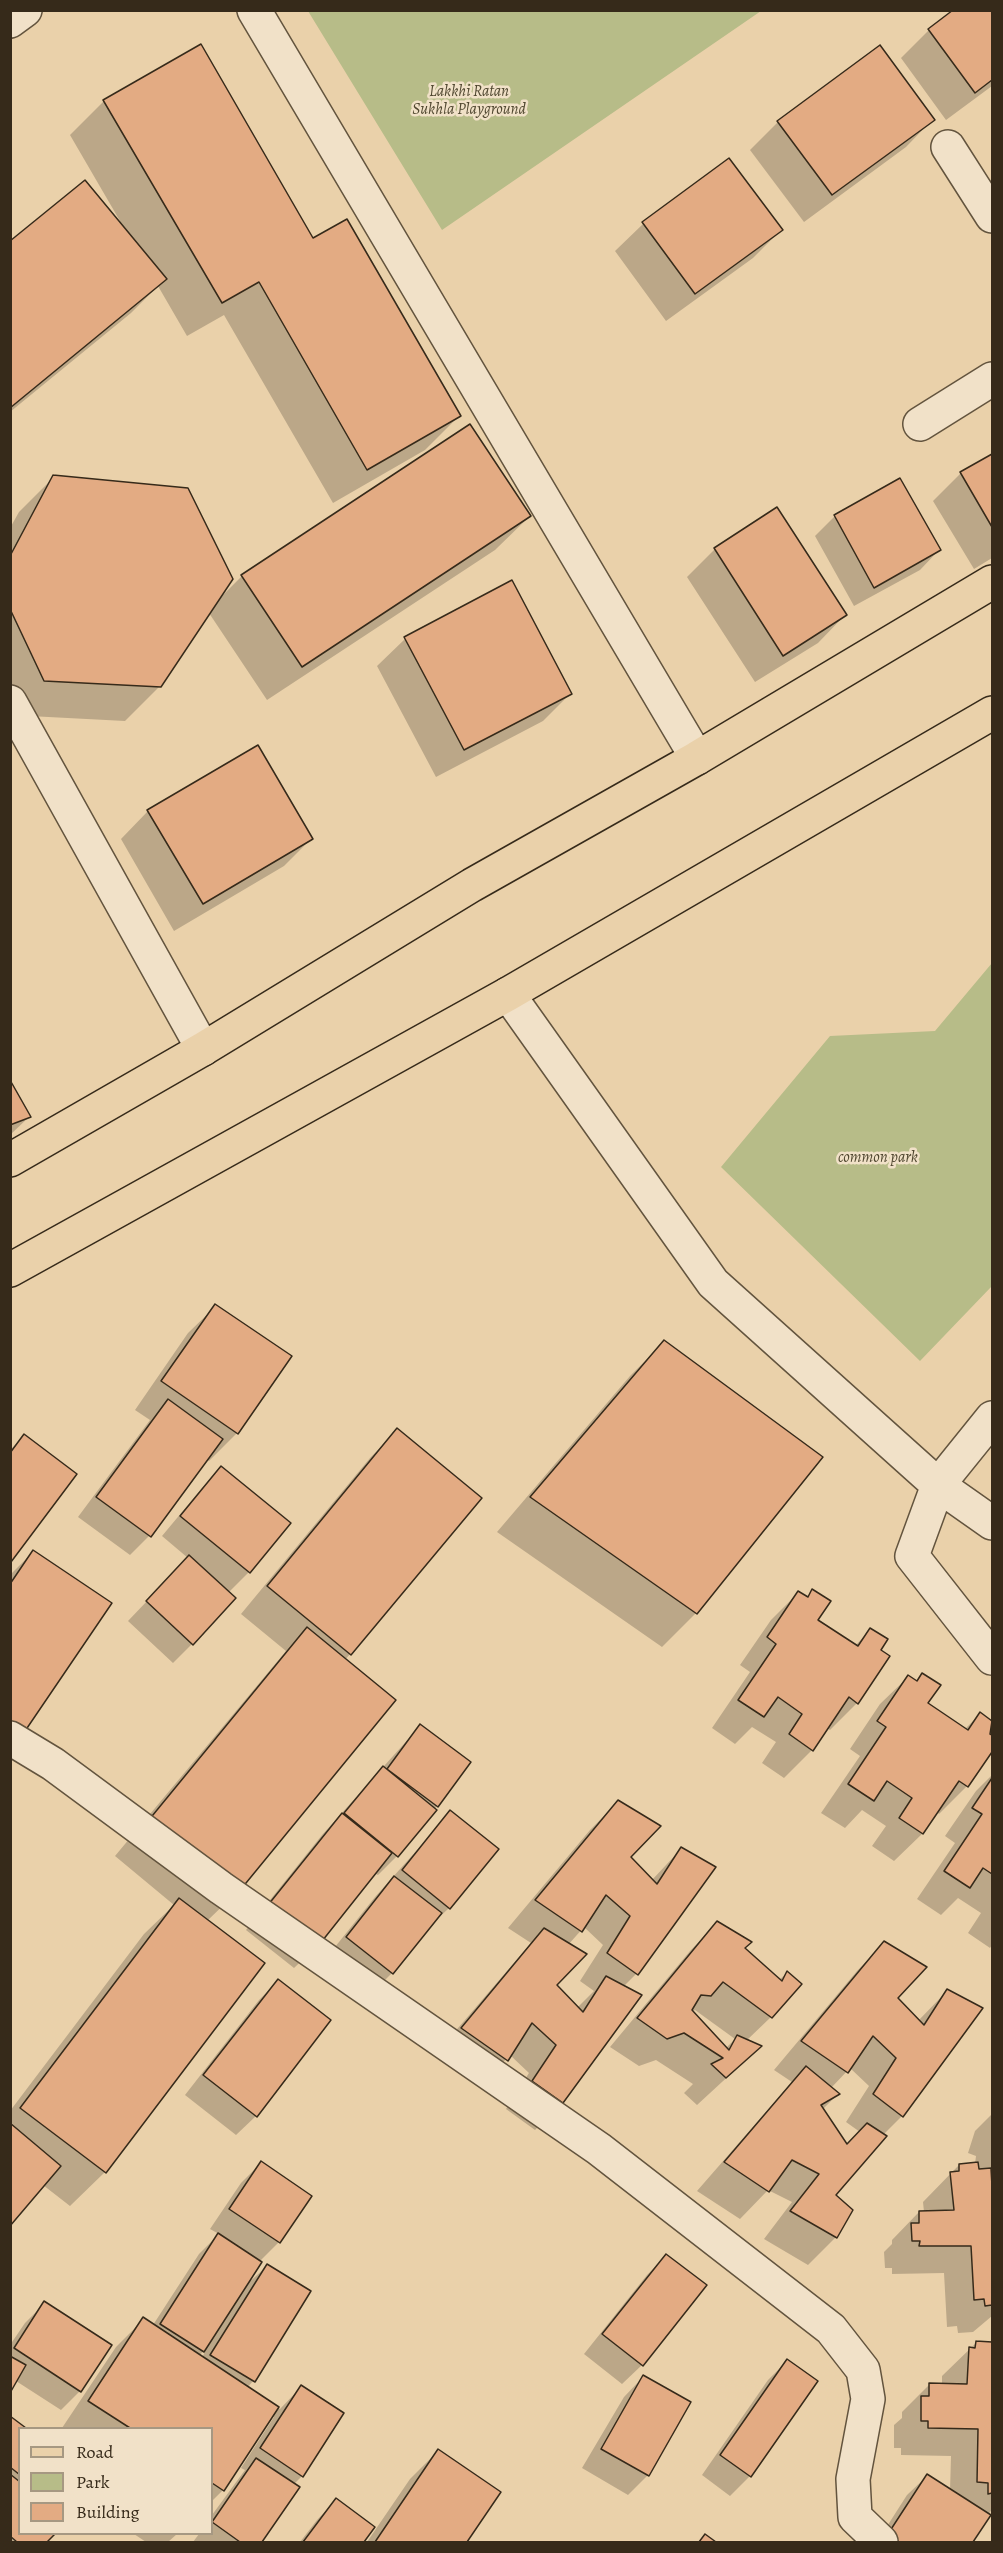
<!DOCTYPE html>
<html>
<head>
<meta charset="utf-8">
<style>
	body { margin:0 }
	#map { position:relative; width:1003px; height:2553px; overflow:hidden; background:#ead1aa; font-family:Alegreya,serif }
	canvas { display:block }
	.frame { position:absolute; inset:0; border:12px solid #362a1a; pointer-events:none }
	.legend { position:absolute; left:18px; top:2427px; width:195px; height:108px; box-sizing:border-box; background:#f1e1c8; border:2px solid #a69882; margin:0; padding:8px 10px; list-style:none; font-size:18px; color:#362a1a }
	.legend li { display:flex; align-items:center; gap:12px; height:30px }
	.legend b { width:30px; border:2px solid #a69882 }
</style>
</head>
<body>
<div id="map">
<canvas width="1003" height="2553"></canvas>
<div class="frame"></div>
<ul class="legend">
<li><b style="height:8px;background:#ead1aa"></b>Road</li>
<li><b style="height:16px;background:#b7bc88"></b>Park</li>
<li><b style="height:16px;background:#e3ab83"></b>Building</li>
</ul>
</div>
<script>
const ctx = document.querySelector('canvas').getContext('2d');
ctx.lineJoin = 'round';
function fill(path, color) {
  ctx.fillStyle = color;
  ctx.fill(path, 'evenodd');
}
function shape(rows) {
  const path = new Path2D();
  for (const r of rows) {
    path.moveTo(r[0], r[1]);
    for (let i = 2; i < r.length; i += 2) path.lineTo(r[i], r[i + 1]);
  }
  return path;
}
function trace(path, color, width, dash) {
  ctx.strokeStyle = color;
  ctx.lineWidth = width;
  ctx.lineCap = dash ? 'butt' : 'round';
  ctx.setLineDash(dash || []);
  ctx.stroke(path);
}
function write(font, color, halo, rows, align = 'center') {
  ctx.font = font + ' Alegreya,serif';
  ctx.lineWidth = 5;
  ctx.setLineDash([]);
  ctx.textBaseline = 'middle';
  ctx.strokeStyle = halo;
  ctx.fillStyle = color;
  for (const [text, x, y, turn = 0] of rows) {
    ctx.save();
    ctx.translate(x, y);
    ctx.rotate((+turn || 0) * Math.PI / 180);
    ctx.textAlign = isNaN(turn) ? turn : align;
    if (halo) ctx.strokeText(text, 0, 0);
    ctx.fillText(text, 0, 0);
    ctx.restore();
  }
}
const green = shape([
	[308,11,761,11,442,230],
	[992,963,992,1286,920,1361,721,1167,830,1036,935,1031]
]);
const shadow = shape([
	[956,10,992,10,992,86,946,120,901,58,929,30],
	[104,101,313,240,459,416,425,450,333,503,224,315,187,336,158,286,131,313,10,412,10,243,120,221,70,135],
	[933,119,906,147,804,222,750,150,778,122],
	[729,160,781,230,753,258,666,321,615,251,643,224],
	[470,427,530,516,495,550,267,700,209,613,160,686,125,721,10,715,10,528,19,512,54,477,221,597,242,576],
	[992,455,992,558,974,569,933,501,961,473],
	[899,480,939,550,920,570,854,606,815,536,834,517],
	[777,509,845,615,818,643,755,682,687,577,715,549],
	[512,582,571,693,543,721,436,777,377,666,405,639],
	[148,811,311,839,284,866,174,931,121,839],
	[10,1084,29,1117,10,1135],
	[216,1306,237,1433,209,1461,206,1459,149,1536,130,1555,78,1517,150,1420,135,1410,188,1333],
	[664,1342,696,1613,662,1647,497,1532,630,1376],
	[397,1430,350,1654,345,1660,236,1893,207,1921,263,1964,105,2172,70,2206,43,2185,10,2223,10,2111,144,1934,174,1905,115,1856,286,1651,241,1614,370,1458],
	[24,1436,74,1474,10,1560,10,1450],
	[221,1468,289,1523,249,1572,228,1593,192,1644,173,1663,128,1621,188,1558,162,1536,202,1488],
	[33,1552,10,1745,10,1575],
	[813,1591,816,1620,855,1646,870,1630,879,1650,857,1703,830,1730,827,1728,812,1750,784,1778,762,1763,776,1742,752,1727,735,1744,712,1728,750,1672,740,1665,771,1620,799,1592,806,1598],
	[923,1675,926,1704,965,1729,980,1714,992,1722,992,1728,988,1735,992,1737,992,1749,967,1786,939,1814,937,1812,922,1834,894,1861,872,1846,886,1826,862,1810,845,1828,821,1813,860,1756,850,1749,880,1704,908,1677,916,1682],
	[420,1726,437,1806,397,1856,378,1875,374,1873,314,1949,294,1968,246,1930,322,1835],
	[992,1775,992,1945,990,1948,968,1933,981,1913,958,1898,941,1915,917,1899,955,1843,945,1836,976,1791],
	[618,1802,629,1857,652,1880,681,1849,714,1867,636,1974,623,1987,562,2102,535,2130,506,2109,529,2073,510,2055,479,2087,434,2056,531,1943,508,1928,590,1830],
	[584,1927,603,1945,580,1981,594,1991,577,2008,555,1985,568,1945],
	[451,1812,449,1908,429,1927,392,1973,372,1993,327,1957,375,1897],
	[717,1923,779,1980,787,1973,771,2017,746,2041,760,2047,697,2105,684,2093,693,2084,656,2060,639,2066,610,2047,690,1951],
	[695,2010,735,2039,726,2048,692,2012],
	[884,1943,896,1998,918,2021,947,1991,902,2116,883,2135,834,2195,836,2237,808,2265,764,2239,792,2202,768,2190,740,2219,697,2191,792,2082,774,2070,857,1971],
	[850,2068,869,2086,846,2122,860,2132,846,2146,822,2110,838,2094,831,2088],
	[278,1981,256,2116,236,2135,185,2095,259,2000],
	[992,2114,992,2171,989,2170,992,2201,992,2316,973,2332,958,2333,957,2326,947,2327,944,2273,892,2274,892,2268,885,2268,884,2252,892,2244,892,2240,919,2212,924,2212,923,2202,959,2165,975,2164,976,2156,968,2153,975,2131],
	[261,2163,310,2196,279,2242,259,2262,244,2287,267,2266,309,2292,253,2381,247,2388,280,2409,301,2387,302,2476,293,2485,297,2488,260,2542,193,2542,199,2534,212,2534,212,2515,245,2470,241,2468,274,2417,272,2416,223,2490,212,2501,212,2428,62,2428,116,2347,144,2319,153,2325,199,2254,219,2234,210,2229,241,2183],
	[207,2347,202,2358,199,2356],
	[666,2256,642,2365,622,2384,584,2354,647,2275],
	[45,2303,80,2391,61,2410,16,2381,10,2390,10,2345,25,2323],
	[976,2343,992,2343,992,2509,971,2542,877,2542,907,2495,927,2476,950,2491,951,2456,901,2455,901,2448,894,2448,894,2425,902,2418,902,2412,930,2384,942,2385,942,2376],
	[787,2361,816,2381,750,2476,730,2496,702,2475,768,2380],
	[643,2377,689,2403,648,2475,628,2495,582,2468,624,2397],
	[10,2418,24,2428,20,2428,20,2534,53,2534,45,2542,10,2542],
	[438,2451,499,2492,466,2542,367,2542,410,2479],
	[336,2500,373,2528,362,2542,300,2542,317,2520],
	[134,2534,177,2534,168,2542,146,2542]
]);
const building = shape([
	[953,10,992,10,992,80,975,93,928,29,953,10],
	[201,44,313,238,347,219,461,416,367,470,259,282,222,303,103,100,201,44],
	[880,45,935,120,832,195,777,121,880,45],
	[729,158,783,230,695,294,642,222,729,158],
	[85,180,167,279,10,408,10,241,85,180],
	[470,424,531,516,302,667,241,575,470,424],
	[992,454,992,527,960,472,992,454],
	[53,475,188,488,233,579,161,687,44,681,10,609,10,556,53,475],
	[900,478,941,550,874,588,834,515,900,478],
	[777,507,847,615,783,656,714,548,777,507],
	[512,580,572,694,464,750,404,637,512,580],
	[258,745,313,839,203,904,147,810,258,745],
	[10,1080,31,1117,10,1125,10,1080],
	[215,1304,292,1356,238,1434,161,1381,215,1304],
	[664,1340,823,1457,697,1614,530,1497,664,1340],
	[168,1399,223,1439,151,1537,96,1497,168,1399],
	[397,1428,482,1498,351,1655,267,1586,397,1428],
	[24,1434,77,1474,11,1562,10,1453,24,1434],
	[221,1466,291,1523,250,1573,180,1516,221,1466],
	[33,1550,112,1603,23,1734,10,1725,10,1584,33,1550],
	[189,1555,236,1598,193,1645,146,1601,189,1555],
	[812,1589,831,1601,818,1620,858,1646,870,1628,888,1639,881,1650,890,1656,858,1704,849,1697,813,1751,789,1734,802,1714,778,1697,764,1717,738,1700,776,1644,767,1637,798,1591,808,1597,812,1589],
	[307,1627,396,1700,237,1894,148,1821,307,1627],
	[922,1673,941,1685,928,1703,968,1730,980,1712,992,1721,990,1734,992,1735,992,1752,968,1787,959,1781,923,1834,899,1818,912,1798,887,1781,874,1801,848,1784,886,1727,877,1721,908,1675,917,1681,922,1673],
	[420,1724,471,1762,438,1807,387,1769,420,1724],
	[383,1766,437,1810,398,1857,344,1813,383,1766],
	[992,1778,992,1874,983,1868,970,1888,944,1871,982,1814,972,1808,992,1778],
	[618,1800,661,1826,631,1857,657,1884,681,1847,716,1867,638,1975,607,1953,630,1916,606,1895,582,1932,535,1900,618,1800],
	[450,1810,499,1849,450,1909,402,1870,450,1810],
	[342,1813,392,1853,315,1950,264,1910,342,1813],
	[394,1876,442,1913,393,1974,346,1937,394,1876],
	[179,1898,265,1963,106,2173,20,2108,179,1898],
	[717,1921,752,1942,745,1948,782,1981,787,1971,802,1984,772,2018,723,1982,711,1996,701,1995,692,2010,729,2050,737,2035,762,2046,726,2078,711,2064,723,2058,684,2033,667,2039,637,2018,717,1921],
	[544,1928,587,1954,557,1985,583,2012,606,1976,642,1995,563,2103,532,2081,556,2045,532,2023,508,2061,461,2028,544,1928],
	[884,1941,927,1967,898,1998,924,2025,947,1989,983,2008,903,2117,873,2094,896,2058,873,2036,848,2073,801,2041,884,1941],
	[278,1979,331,2020,257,2117,203,2075,278,1979],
	[806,2066,840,2094,821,2105,847,2144,867,2123,887,2136,836,2195,853,2210,837,2238,790,2211,819,2174,792,2160,769,2192,724,2162,806,2066],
	[10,2123,61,2166,10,2226,10,2123],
	[261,2161,312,2196,280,2243,229,2209,261,2161],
	[978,2162,979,2169,991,2168,992,2186,992,2305,985,2306,984,2299,974,2300,971,2246,919,2246,920,2241,912,2241,911,2223,919,2223,919,2211,954,2210,950,2172,959,2171,959,2164,978,2162],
	[218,2233,262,2262,204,2352,160,2324,218,2233],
	[666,2254,707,2285,643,2366,602,2334,666,2254],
	[267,2264,311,2291,255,2382,210,2355,267,2264],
	[44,2301,112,2345,81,2392,14,2348,44,2301],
	[143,2317,279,2407,224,2491,212,2483,212,2428,130,2428,88,2401,143,2317],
	[976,2341,992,2342,992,2493,988,2494,988,2483,977,2482,978,2429,928,2428,928,2421,921,2421,921,2396,929,2396,929,2383,967,2384,969,2347,975,2348,976,2341],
	[10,2356,26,2365,10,2393,10,2356],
	[787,2359,818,2381,751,2477,720,2455,787,2359],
	[643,2375,691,2402,649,2476,601,2449,643,2375],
	[301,2385,344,2413,303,2477,260,2448,301,2385],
	[10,2416,26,2428,20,2428,20,2475,10,2467,10,2416],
	[438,2449,501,2492,467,2542,375,2542,438,2449],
	[256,2458,300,2487,262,2542,240,2542,212,2522,256,2458],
	[10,2474,20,2482,20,2534,55,2534,47,2542,17,2542,10,2536,10,2474],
	[927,2474,991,2515,973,2542,887,2542,884,2540,927,2474],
	[336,2498,375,2527,364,2542,303,2542,336,2498],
	[705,2534,716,2542,699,2542,705,2534]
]);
const minor = shape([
	[254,10,697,758],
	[10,21,25,10],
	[948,147,992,216],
	[920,424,992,379],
	[10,702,203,1049],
	[508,994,713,1283,938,1485,992,1523],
	[992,1418,938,1485,912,1556,992,1658],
	[10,1738,53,1764,221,1888,599,2149,831,2329,863,2370,868,2399,853,2479,855,2517,881,2542]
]);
const major = shape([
	[10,1160,203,1049,472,885,697,758,992,582],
	[10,1270,508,994,992,713]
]);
const parkNames = [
	["Lakkhi Ratan",469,92],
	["Sukhla Playground",469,110],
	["common park",878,1158]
];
fill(green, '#b7bc88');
fill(shadow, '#0003');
fill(building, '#e3ab83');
trace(building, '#362a1a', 1.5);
trace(minor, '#63543e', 36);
trace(major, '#362a1a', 36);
trace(minor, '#f1e1c8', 33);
trace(major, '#ead1aa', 33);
write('italic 16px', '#504730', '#f1e1c8', parkNames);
</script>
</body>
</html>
